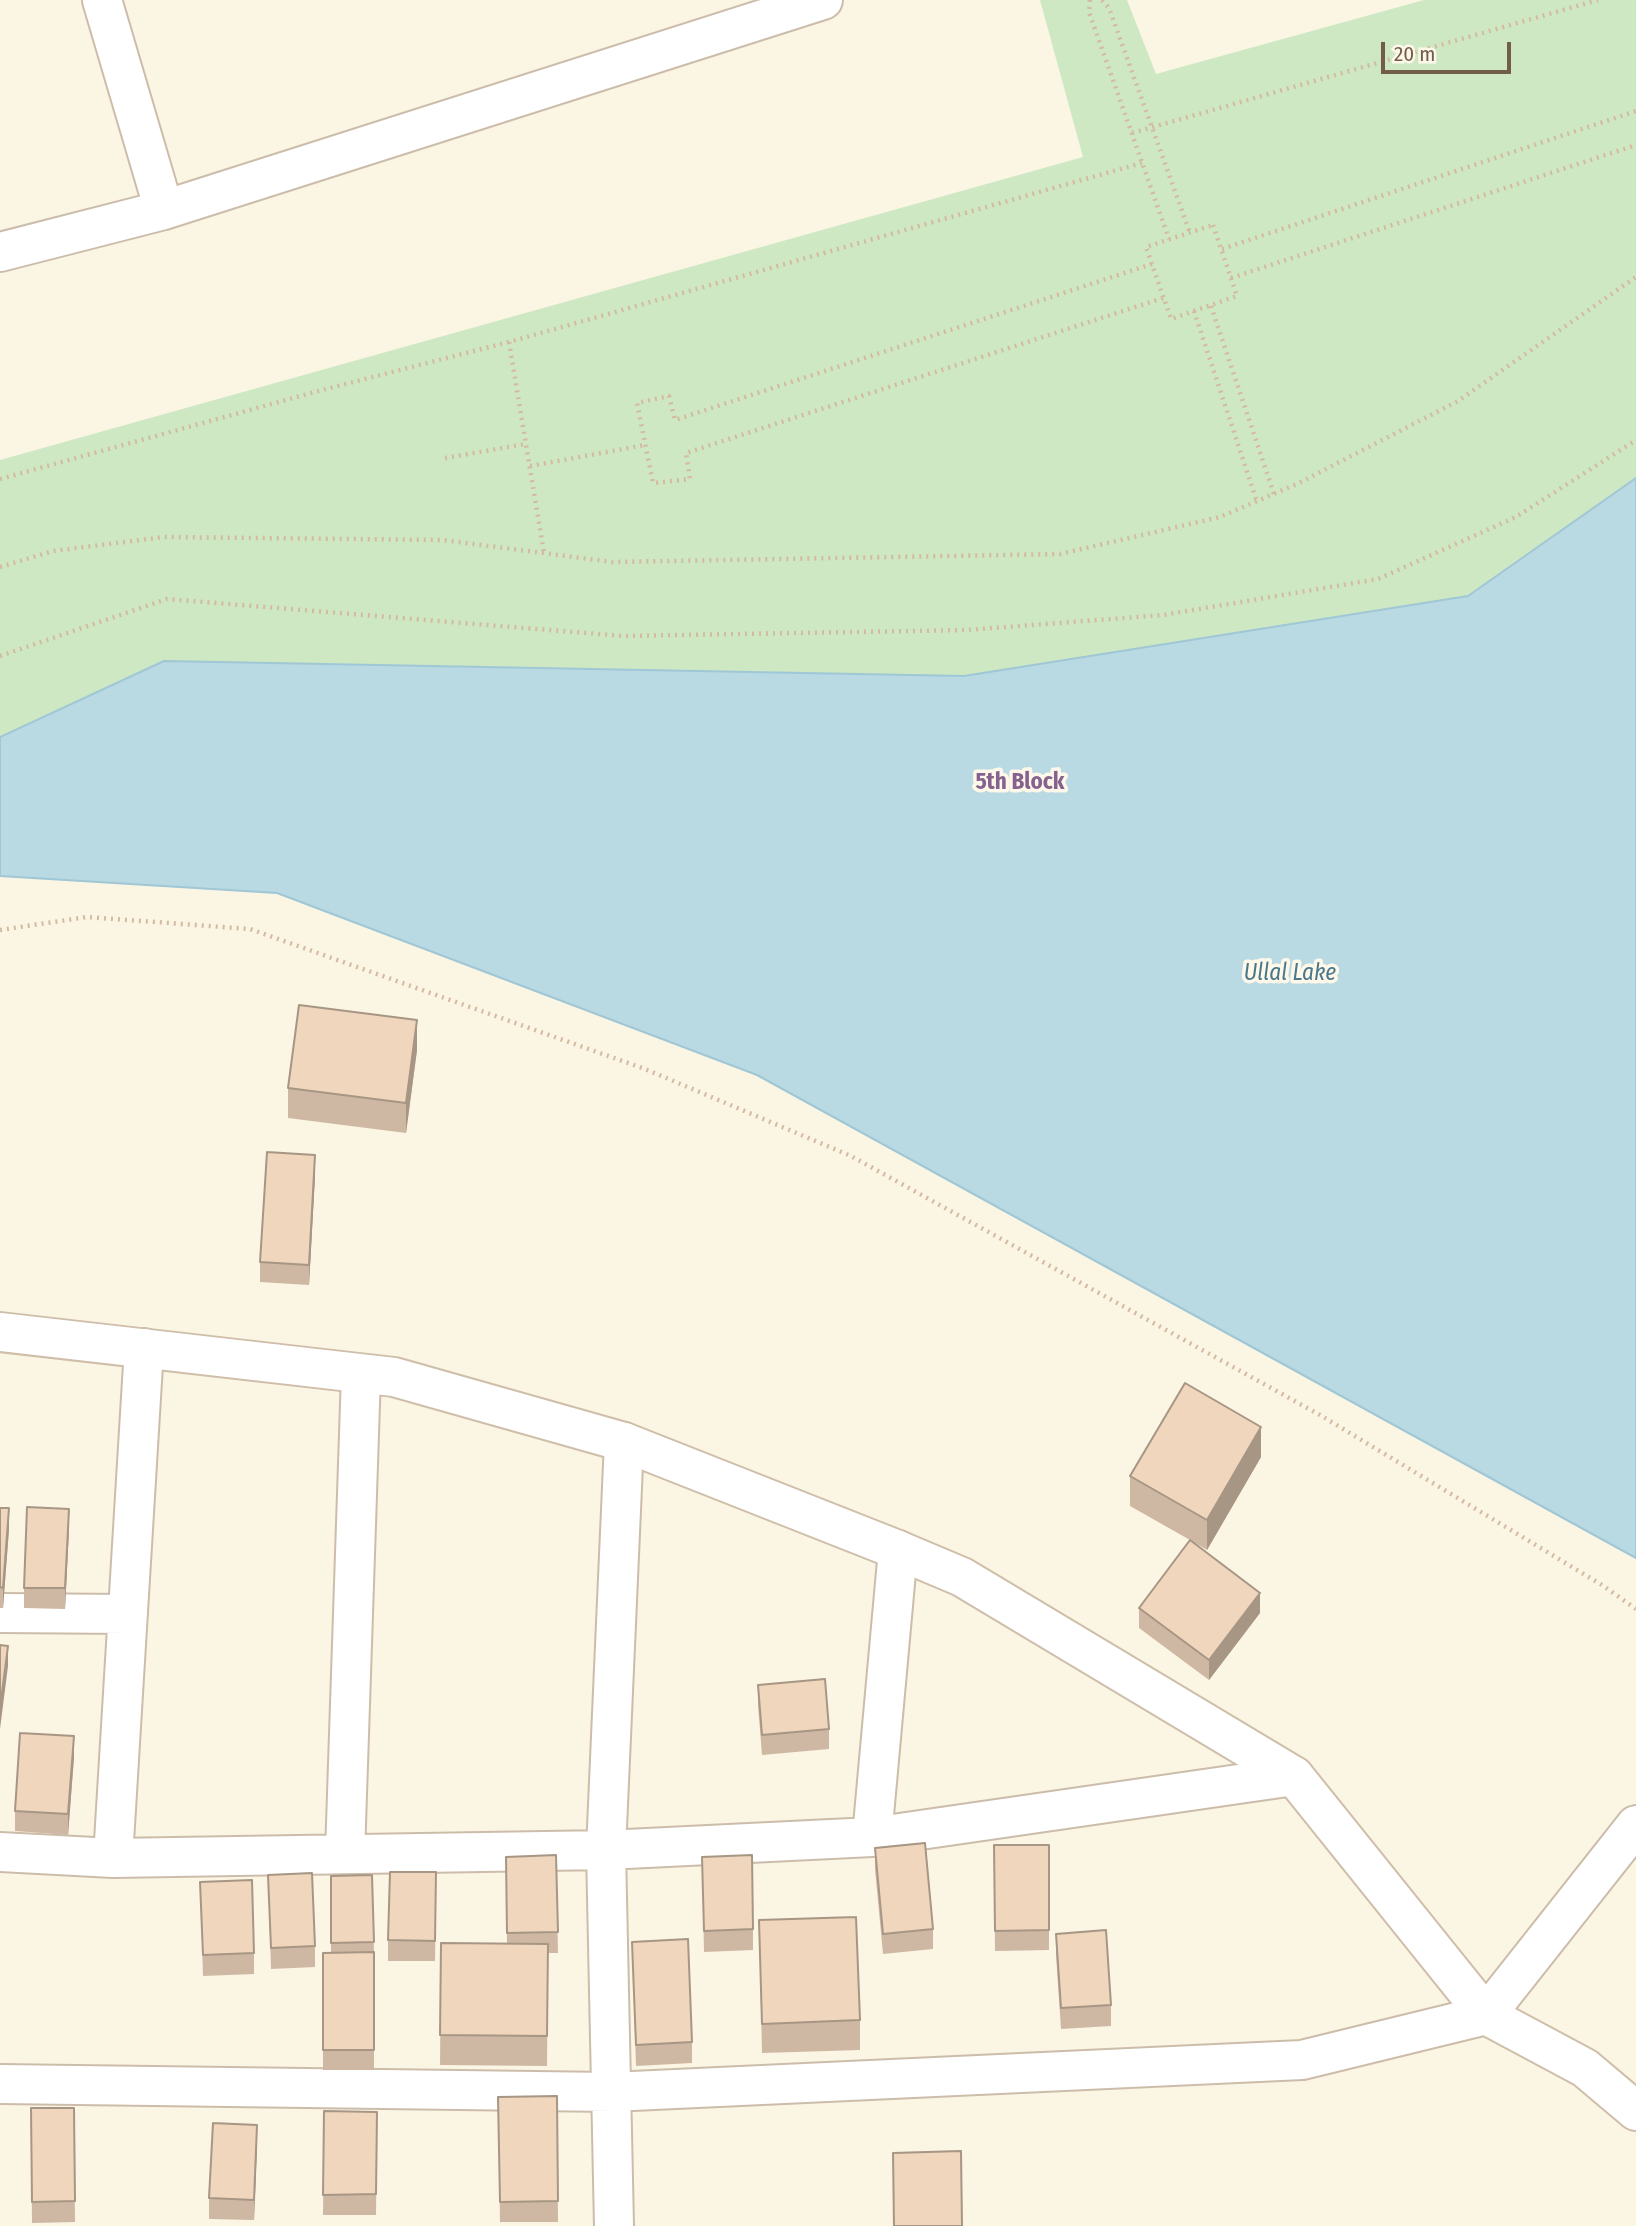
<!DOCTYPE html>
<html>
<head>
<meta charset="utf-8">
<style>
	body { margin:0 }
	#map { position:relative; width:1636px; height:2226px; overflow:hidden; background:#fbf5e4; font-family:"Fira Sans Condensed",sans-serif }
	canvas { display:block }
	.scale { position:absolute; left:1381px; top:42px; width:130px; height:32px; box-sizing:border-box; border:4px solid #725d4b; border-top:0; padding-left:9px; font-size:21px; line-height:24px; white-space:nowrap; color:#725d4b; -webkit-text-stroke:5px #fef8ea; paint-order:stroke }
</style>
</head>
<body>
<div id="map">
<canvas width="1636" height="2226"></canvas>
<div class="scale">20 m</div>
</div>
<script>
const ctx = document.querySelector('canvas').getContext('2d');
ctx.lineJoin = 'round';
function fill(path, color) {
  ctx.fillStyle = color;
  ctx.fill(path, 'evenodd');
}
function shape(rows) {
  const path = new Path2D();
  for (const r of rows) {
    path.moveTo(r[0], r[1]);
    for (let i = 2; i < r.length; i += 2) path.lineTo(r[i], r[i + 1]);
  }
  return path;
}
function trace(path, color, width, dash) {
  ctx.strokeStyle = color;
  ctx.lineWidth = width;
  ctx.lineCap = dash ? 'butt' : 'round';
  ctx.setLineDash(dash || []);
  ctx.stroke(path);
}
function write(font, color, halo, rows, align = 'center') {
  ctx.font = font + ' "Fira Sans Condensed",sans-serif';
  ctx.lineWidth = 7;
  ctx.setLineDash([]);
  ctx.textBaseline = 'middle';
  ctx.strokeStyle = halo;
  ctx.fillStyle = color;
  for (const [text, x, y, turn = 0] of rows) {
    ctx.save();
    ctx.translate(x, y);
    ctx.rotate((+turn || 0) * Math.PI / 180);
    ctx.textAlign = isNaN(turn) ? turn : align;
    if (halo) ctx.strokeText(text, 0, 0);
    ctx.fillText(text, 0, 0);
    ctx.restore();
  }
}
const green = shape([
	[1040,0,1127,0,1156,74,1424,0,1636,0,1636,478,1468,596,964,676,164,661,0,737,0,460,1083,157]
]);
const water = shape([
	[1636,478,1636,1558,757,1075,277,893,0,876,0,737,164,661,964,676,1468,596,1636,478]
]);
const path = shape([
	[1090,0,1089,12,1169,239],
	[1102,0,1109,8,1190,233],
	[1132,133,1598,0],
	[1213,225,1237,296,1171,319,1146,247,1213,225],
	[1222,249,1636,111],
	[1152,264,675,420,669,396,637,403,653,483,690,479,686,453,1163,298],
	[1231,278,1636,145],
	[1211,306,1274,494],
	[1194,311,1257,502],
	[509,342,544,553],
	[445,458,526,444],
	[530,466,645,445],
	[0,479,326,389,509,342,1142,163],
	[0,567,53,551,164,537,443,540,612,562,1060,554,1220,517,1299,483,1458,401,1636,277],
	[0,656,167,599,623,636,967,630,1163,615,1378,579,1516,517,1636,440],
	[0,930,87,917,250,929,645,1069,851,1156,1320,1415,1602,1585,1636,1609]
]);
const street = shape([
	[102,0,164,210],
	[0,252,164,210,823,0],
	[0,1613,128,1614],
	[872,1837,898,1550],
	[0,1852,113,1858,606,1850,872,1837,1294,1776],
	[345,1854,361,1374],
	[113,1858,144,1348],
	[0,2084,611,2092,1302,2060,1486,2015,1636,1825],
	[614,2226,606,1850,624,1442]
]);
const secondary = shape([
	[0,1332,394,1377,624,1442,898,1550,962,1577,1294,1776,1486,2015,1585,2068,1636,2111]
]);
const wall = shape([
	[417,1050,406,1133,288,1118,288,1088],
	[315,1176,309,1285,260,1282,260,1262],
	[1261,1457,1207,1550,1190,1540,1260,1613,1209,1680,1139,1628,1139,1608,1190,1540,1130,1506,1130,1476],
	[0,1508,9,1529,3,1608,0,1608],
	[69,1529,65,1609,24,1608,24,1588],
	[758,1685,829,1729,829,1749,762,1755,758,1705],
	[74,1757,68,1835,15,1831,15,1811],
	[994,1845,1049,1930,1049,1950,995,1951],
	[875,1848,933,1929,933,1949,883,1954,875,1869],
	[556,1855,558,1953,548,1953,547,2066,440,2065,441,1943,507,1944,506,1857],
	[702,1857,753,1929,753,1950,704,1952],
	[268,1875,315,1946,315,1967,271,1969],
	[372,1875,374,1952,374,2070,323,2070,323,1953,331,1953,331,1876],
	[200,1882,254,1953,254,1974,203,1976],
	[436,1893,435,1961,388,1961,388,1940],
	[759,1920,860,2020,860,2050,762,2053],
	[1056,1934,1111,2005,1111,2026,1061,2029,1056,1955],
	[632,1942,692,2042,692,2063,636,2066],
	[557,2096,558,2222,500,2222,498,2097],
	[31,2108,74,2108,75,2222,32,2223],
	[324,2111,377,2112,376,2215,323,2215],
	[257,2145,254,2220,209,2219,209,2198]
]);
const shadedWall = shape([
	[417,1020,417,1050,406,1133,406,1103],
	[315,1155,315,1176,309,1285,309,1265],
	[1261,1427,1261,1457,1207,1550,1207,1520],
	[9,1508,9,1529,3,1608,3,1588],
	[69,1509,69,1529,65,1609,65,1588],
	[1260,1593,1260,1613,1209,1680,1209,1660],
	[8,1646,8,1666,0,1729,0,1708],
	[74,1736,74,1757,68,1835,68,1814],
	[257,2125,257,2145,254,2220,254,2200]
]);
const building = shape([
	[299,1005,417,1020,406,1103,288,1088,299,1005],
	[267,1152,315,1155,309,1265,260,1262,267,1152],
	[1185,1383,1261,1427,1207,1520,1130,1476,1185,1383],
	[27,1507,69,1509,65,1588,24,1588,27,1507],
	[0,1508,9,1508,3,1588,0,1587,0,1508],
	[1190,1540,1260,1593,1209,1660,1139,1608,1190,1540],
	[0,1645,8,1646,0,1708,0,1645],
	[825,1679,829,1729,762,1735,758,1685,825,1679],
	[20,1733,74,1736,68,1814,15,1811,20,1733],
	[925,1843,933,1929,883,1934,875,1848,925,1843],
	[994,1845,1049,1845,1049,1930,995,1931,994,1845],
	[556,1855,558,1932,507,1933,506,1857,556,1855],
	[752,1855,753,1929,704,1931,702,1857,752,1855],
	[390,1872,436,1872,435,1941,388,1940,390,1872],
	[312,1873,315,1946,271,1948,268,1875,312,1873],
	[372,1875,374,1942,331,1943,331,1876,372,1875],
	[252,1880,254,1953,203,1955,200,1882,252,1880],
	[856,1917,860,2020,762,2024,759,1920,856,1917],
	[1106,1930,1111,2005,1061,2008,1056,1934,1106,1930],
	[688,1939,692,2042,636,2045,632,1942,688,1939],
	[441,1943,548,1944,547,2036,440,2035,441,1943],
	[374,1952,374,2050,323,2050,323,1953,374,1952],
	[557,2096,558,2201,500,2202,498,2097,557,2096],
	[31,2108,74,2108,75,2201,32,2202,31,2108],
	[324,2111,377,2112,376,2194,323,2195,324,2111],
	[213,2123,257,2125,254,2200,209,2198,213,2123],
	[961,2151,962,2226,894,2226,893,2153,961,2151]
]);
const neighbourhoodNames = [
	["5th Block",1020,783]
];
const waterNames = [
	["Ullal Lake",1290,974]
];
fill(green, '#cee8c3');
fill(water, '#b9d9e3');
trace(water, '#a0c7d5', 2);
trace(street, '#ccbdab', 42);
trace(secondary, '#cfbea9', 42);
trace(path, '#d4baa0', 4.5, [2, 5]);
trace(street, '#fff', 38);
trace(secondary, '#fff', 38);
fill(wall, '#ceb8a3');
fill(shadedWall, '#a79684');
fill(building, '#efd6bd');
trace(building, '#a79684', 2);
write('bold 23px', '#85638e', '#fef8ea', neighbourhoodNames);
write('italic 23px', '#49788b', '#fef8ea', waterNames);
</script>
</body>
</html>
